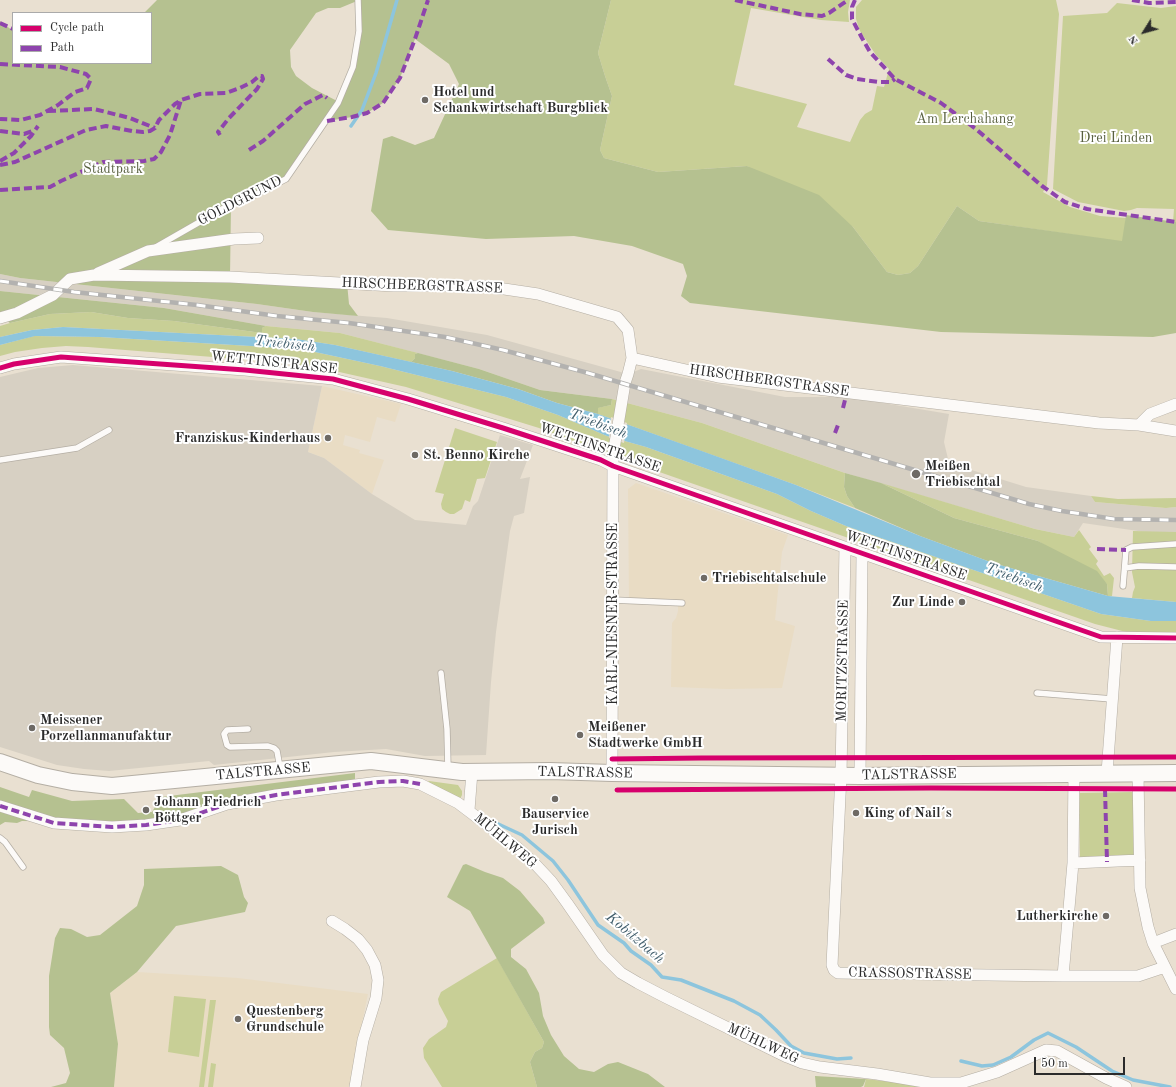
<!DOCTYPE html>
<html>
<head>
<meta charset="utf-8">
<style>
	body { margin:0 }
	#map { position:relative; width:1176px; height:1087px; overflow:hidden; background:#e9e0d1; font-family:"Old Standard TT",serif }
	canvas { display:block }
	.legend { position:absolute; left:12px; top:12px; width:140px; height:52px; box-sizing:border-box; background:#fff; border:1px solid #aaa; margin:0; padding:5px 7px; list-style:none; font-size:12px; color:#2b2b2b }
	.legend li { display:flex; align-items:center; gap:8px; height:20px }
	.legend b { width:20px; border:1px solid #aaa }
	.north { position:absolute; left:1124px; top:12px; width:40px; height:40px; -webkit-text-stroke:3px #fff; paint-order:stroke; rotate:233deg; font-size:11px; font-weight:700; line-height:16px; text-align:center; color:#2b2b2b }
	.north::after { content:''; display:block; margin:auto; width:14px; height:18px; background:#2b2b2b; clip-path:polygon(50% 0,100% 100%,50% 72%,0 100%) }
	.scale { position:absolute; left:1034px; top:1057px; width:91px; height:18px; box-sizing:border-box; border:2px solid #2b2b2b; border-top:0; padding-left:5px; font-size:12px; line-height:14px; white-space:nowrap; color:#2b2b2b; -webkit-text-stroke:3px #fff; paint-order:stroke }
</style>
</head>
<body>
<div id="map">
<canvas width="1176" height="1087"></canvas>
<ul class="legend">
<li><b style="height:5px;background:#d6006c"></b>Cycle path</li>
<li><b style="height:5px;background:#8e44ad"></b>Path</li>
</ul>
<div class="north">N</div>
<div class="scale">50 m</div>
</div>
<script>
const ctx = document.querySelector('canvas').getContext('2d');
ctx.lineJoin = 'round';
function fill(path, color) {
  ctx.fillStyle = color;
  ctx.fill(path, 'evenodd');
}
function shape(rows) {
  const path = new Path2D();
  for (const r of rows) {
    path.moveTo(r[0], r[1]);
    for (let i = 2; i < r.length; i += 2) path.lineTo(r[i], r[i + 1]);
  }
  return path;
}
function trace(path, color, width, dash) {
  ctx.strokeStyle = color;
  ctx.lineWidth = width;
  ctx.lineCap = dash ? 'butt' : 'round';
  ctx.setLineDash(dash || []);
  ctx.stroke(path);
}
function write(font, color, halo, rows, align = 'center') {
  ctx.font = font + ' "Old Standard TT",serif';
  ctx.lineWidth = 4;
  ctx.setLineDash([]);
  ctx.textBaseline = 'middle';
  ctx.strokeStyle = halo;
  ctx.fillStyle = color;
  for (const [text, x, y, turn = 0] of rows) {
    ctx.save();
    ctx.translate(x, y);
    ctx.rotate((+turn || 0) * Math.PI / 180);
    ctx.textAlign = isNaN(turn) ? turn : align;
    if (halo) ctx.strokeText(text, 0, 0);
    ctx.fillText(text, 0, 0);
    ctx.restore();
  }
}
const built = shape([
	[322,386,401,404,395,422,377,417,370,442,345,435,343,445,360,450,359,453,384,460,372,494,324,458,308,452],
	[636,483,788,535,782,552,775,620,795,626,782,688,727,689,671,687,672,623,676,618,678,611,678,605,672,603,629,604,628,489],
	[137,972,238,978,368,994,353,1066,350,1087,114,1087,118,1044,110,993]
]);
const industrial = shape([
	[0,274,20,278,257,304,313,312,387,318,487,335,628,374,641,369,785,397,847,397,949,414,944,442,949,463,1026,487,1091,496,1095,502,1166,508,1176,507,1176,532,1145,532,1083,523,1074,537,1035,529,845,473,702,423,612,399,540,390,479,369,340,333,266,326,164,308,0,291],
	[73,365,322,386,308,452,324,458,372,494,415,520,466,525,473,506,478,501,500,435,533,445,520,479,530,477,524,513,514,516,510,531,496,632,491,682,486,755,425,756,386,749,334,752,214,765,209,761,109,771,84,769,57,765,0,747,0,377,38,368]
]);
const green = shape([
	[611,0,850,0,848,12,849,22,821,20,751,8,734,85,807,104,797,127,850,142,860,120,865,114,872,110,877,86,884,87,889,69,876,55,860,31,856,19,856,7,862,0,1056,0,1059,14,1047,185,1043,192,1070,207,1100,216,1126,218,1123,242,979,221,957,206,918,266,910,273,898,275,887,272,853,227,747,166,658,172,604,158,600,150,612,96,605,76,598,53],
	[1117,3,1161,8,1176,6,1176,222,1173,222,1174,209,1137,208,1131,210,1124,211,1078,202,1053,189,1063,16,1107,13],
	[91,312,128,318,174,321,262,333,262,328,266,326,340,333,418,353,415,354,415,358,411,362,335,345,296,339,63,327,32,330,0,337,0,326,10,323,50,314],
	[34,336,100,337,301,349,380,366,506,397,558,415,607,436,646,447,777,494,811,511,846,526,1101,614,1151,621,1176,621,1176,633,1130,633,1095,624,602,452,539,428,406,387,326,369,275,362,88,347,66,346,42,348,15,352,0,356,0,345],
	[612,399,702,423,845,473,844,487,847,496,855,508,796,485,598,414,597,408,611,405],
	[455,428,497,442,485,478,477,479,470,502,465,500,462,509,454,514,450,514,446,512,442,509,441,504,444,494,435,492],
	[881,483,1035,529,1074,537,1079,530,1091,547,1089,549,1098,561,1096,564,1104,576,1110,573,1114,578,1112,596,1108,596,1107,584,1038,541,954,518],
	[1091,496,1118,499,1176,498,1176,507,1166,508,1095,502],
	[1133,531,1176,532,1176,602,1132,598,1133,592,1135,587,1132,572],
	[429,781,458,785,462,791,462,795,460,799,428,782],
	[1134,792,1136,857,1080,858,1079,793],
	[497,958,544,1042,542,1048,535,1052,530,1062,537,1087,442,1087,424,1058,423,1048,429,1039,446,1027,448,1021,439,1004,438,999,441,992],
	[174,996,206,999,199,1057,168,1052],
	[210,1000,216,1000,204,1087,199,1087],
	[211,1063,216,1064,213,1087,208,1087],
	[866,1079,910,1084,954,1087,864,1087]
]);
const forest = shape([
	[157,0,611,0,598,53,605,76,612,96,600,150,604,158,658,172,747,166,819,195,853,227,887,272,898,275,910,273,918,266,957,206,979,221,1122,241,1126,215,1176,222,1176,333,1153,337,941,332,690,303,681,296,687,276,683,264,632,246,574,236,486,239,388,230,371,211,383,139,392,136,415,145,434,138,459,84,449,64,415,39,400,78,383,103,367,113,352,117,327,121,286,179,231,204,230,277,347,283,349,304,358,316,313,312,257,304,20,278,0,274,0,21,13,31,13,63,151,63,151,13,144,13],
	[357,1,359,31,353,67,339,102,312,88,296,76,291,67,290,50,316,13,328,8,340,8],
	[0,291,164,308,266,326,262,328,262,333,174,321,128,318,91,312,50,314,10,323,0,316],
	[418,353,479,369,540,390,612,399,611,405,598,408,598,414,557,403,518,389,452,371,411,362,415,358,415,354],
	[845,473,881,483,954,518,1038,541,1097,571,1107,584,1108,596,993,563,920,536,855,508,847,496,844,487],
	[355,773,355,780,166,820,92,822,22,821,17,823,5,822,0,825,0,787,29,797,32,790,72,801,124,799,138,813,152,812,161,797],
	[466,864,485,872,503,878,520,891,543,918,545,923,511,949,511,957,526,969,539,993,543,1016,551,1035,564,1056,579,1069,594,1072,608,1064,618,1062,648,1074,665,1087,537,1087,530,1062,535,1052,542,1048,544,1042,470,911,447,897,463,865],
	[221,866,238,875,244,897,248,903,245,912,176,926,137,972,110,993,118,1044,114,1087,51,1087,66,1083,70,1073,64,1048,50,1035,49,1027,49,976,55,938,60,928,71,929,87,937,100,935,137,906,144,885,144,869],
	[815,1076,866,1079,863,1086,861,1087,816,1087]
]);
const water = shape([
	[63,327,296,339,335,345,452,371,518,389,557,403,598,414,699,450,796,485,920,536,993,563,1108,596,1176,602,1176,621,1151,621,1101,614,846,526,811,511,777,494,646,447,607,436,558,415,506,397,380,366,301,349,100,337,35,336,0,345,0,337,32,330]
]);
const pier = shape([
	[611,417,627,423,624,443,609,438]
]);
const stream = shape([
	[351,126,362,110,376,73,397,0],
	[494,822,522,835,553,861,568,880,598,925,624,943,631,951,651,965,662,977,681,980,734,1001,760,1015,776,1030,791,1046,804,1053,837,1059,851,1058],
	[961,1061,982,1066,993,1065,1011,1057,1034,1040,1048,1033,1076,1047,1112,1071,1133,1080,1170,1087]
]);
const lane = shape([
	[156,247,231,204,257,194,286,179,338,103,353,67,359,31,358,0],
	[0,460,77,448,109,430],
	[1125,568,1139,566,1176,567],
	[1123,586,1126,550,1132,547,1176,544],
	[613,600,682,603],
	[441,673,447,729,448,769],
	[1037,693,1112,699],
	[248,729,227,730,224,734,227,745,230,747,268,746,274,748,277,751,280,768],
	[0,838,5,842,23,867]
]);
const street = shape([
	[98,273,148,251,234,239,258,238],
	[0,318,17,313,53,295,70,279,94,275,230,277,394,286,484,286,538,294,617,317,628,330,632,358,628,374,625,383,613,455,612,773],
	[632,358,718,377,1099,423,1139,425,1176,431],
	[0,368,14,364,61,357,245,370,333,379,408,399,503,428,601,460,613,466,1101,637,1176,638],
	[1139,425,1150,414,1176,404],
	[845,547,841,775,832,965,834,970,838,973,1063,976,1138,976,1165,967],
	[1107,773,1117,637],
	[1138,774,1140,888,1148,927,1153,943,1176,989],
	[860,776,862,553],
	[0,806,54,823,112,827,146,825,180,820,227,804,276,795,379,782,403,781,420,784,458,803,519,849,536,865,551,881,567,903,603,955,621,973,638,983,665,997,787,1057,802,1063,820,1067,877,1074,930,1083,961,1083,997,1072,1046,1050,1057,1051,1106,1078,1126,1087],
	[469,810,472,772],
	[1073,863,1140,860],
	[332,921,345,929,358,939,367,950,375,965,378,980,376,998,363,1040,355,1087],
	[1153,943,1176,934],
	[1063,976,1073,863,1074,773]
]);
const secondary = shape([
	[0,762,38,775,72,782,112,786,371,761,462,772,550,771,612,773,860,776,1176,773]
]);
const rail = shape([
	[0,281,74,292,197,305,277,316,349,323,445,337,503,350,588,373,1029,504,1062,511,1114,519,1176,520]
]);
const quiet = shape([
	[735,0,800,14,822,16,829,13,848,0],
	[855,0,852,7,852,19,862,38,870,52,895,79,941,103,976,129,1042,186,1065,202,1087,209,1176,222],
	[1132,0,1149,3,1176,2],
	[0,23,13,29],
	[828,59,846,75,857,79,879,82,891,82,895,79],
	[0,64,60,67,86,74,91,79,87,88,75,92,58,105,40,115,21,120,0,119],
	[48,111,94,109,130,118,155,128],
	[327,121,352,117,367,113,383,103,400,78,415,39,428,0],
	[0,131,24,134,35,130],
	[249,150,263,141,305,104,323,95,327,98],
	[0,161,14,153,31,136,38,126],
	[0,165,15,162,86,130,106,126,132,131,143,132,150,131,155,128,159,120,175,104,181,100,200,94,226,93,240,88,252,82,259,76,262,76,263,79,257,89,229,118,218,132,220,135],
	[0,190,50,187,61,181,103,162,144,161,154,159,161,152,170,135,181,100],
	[843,408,847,392],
	[835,433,838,425],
	[1097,549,1126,550],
	[1105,789,1107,862],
	[0,806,54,823,112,827,146,825,180,820,227,804,276,795,379,782,403,781,420,784]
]);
const cycleway = shape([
	[0,368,14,364,61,357,245,370,333,379,408,399,503,428,601,460,613,466,1101,637,1176,638],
	[612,759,701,758,1176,757],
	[617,790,931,788,1176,789]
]);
const markers = [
	[425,100,4,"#6e6a65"],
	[328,438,4,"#6e6a65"],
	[415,455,4,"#6e6a65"],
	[916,474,5,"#6e6a65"],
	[704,578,4,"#6e6a65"],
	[962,602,4,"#6e6a65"],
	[32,728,4,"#6e6a65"],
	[580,735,4,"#6e6a65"],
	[555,799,4,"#6e6a65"],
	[146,810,4,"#6e6a65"],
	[856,813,4,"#6e6a65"],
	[1106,916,4,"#6e6a65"],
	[238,1019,4,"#6e6a65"]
];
const poiNames = [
	["Hotel und",433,92],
	["Schankwirtschaft Burgblick",433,108],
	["Franziskus-Kinderhaus",320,438,"right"],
	["St. Benno Kirche",423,455],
	["Meißen",925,466],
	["Triebischtal",925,482],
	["Triebischtalschule",712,578],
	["Zur Linde",954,602,"right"],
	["Meissener",40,720],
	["Porzellanmanufaktur",40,736],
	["Meißener",588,727],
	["Stadtwerke GmbH",588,743],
	["Johann Friedrich",154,802],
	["Böttger",154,818],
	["King of Nail´s",864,813],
	["Bauservice",555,814,"center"],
	["Jurisch",555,830,"center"],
	["Lutherkirche",1098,916,"right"],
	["Questenberg",246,1011],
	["Grundschule",246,1027]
];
const parkNames = [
	["Am Lerchahang",965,119],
	["Drei Linden",1116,138],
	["Stadtpark",113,169]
];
const streetNames = [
	["GOLDGRUND",240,201,-27],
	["HIRSCHBERGSTRASSE",422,286,2],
	["WETTINSTRASSE",274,363,6],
	["HIRSCHBERGSTRASSE",769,381,8],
	["WETTINSTRASSE",600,448,19],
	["WETTINSTRASSE",906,556,19],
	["KARL-NIESNER-STRASSE",613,614,-90],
	["MORITZSTRASSE",843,661,-89],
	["TALSTRASSE",263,772,-5],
	["TALSTRASSE",585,773,1],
	["TALSTRASSE",909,775,-1],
	["MÜHLWEG",505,841,40],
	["CRASSOSTRASSE",910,974,1],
	["MÜHLWEG",763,1044,25]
];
const waterNames = [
	["Triebisch",285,344,6],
	["Triebisch",598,424,20],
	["Triebisch",1014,578,20],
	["Kobitzbach",635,938,40]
];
fill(built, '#e9dcc4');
fill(industrial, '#d7d0c3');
fill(green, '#c8cf96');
fill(forest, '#b5c190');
fill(water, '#8dc5dd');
fill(pier, '#e9e0d1');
trace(stream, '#8dc5dd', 3.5);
trace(lane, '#b4aea4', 7);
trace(street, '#b4aea4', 12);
trace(secondary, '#b4aea4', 18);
trace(lane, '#fcfaf8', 5.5);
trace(street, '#fcfaf8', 11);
trace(secondary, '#fcfaf8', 16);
trace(rail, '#b3b2b0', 4.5);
trace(rail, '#fff', 3, [9]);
trace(quiet, '#8e44ad', 4, [8, 4]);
trace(cycleway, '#d6006c', 5);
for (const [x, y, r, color] of markers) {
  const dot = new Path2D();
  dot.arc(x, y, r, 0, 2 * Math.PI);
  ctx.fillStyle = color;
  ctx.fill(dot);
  trace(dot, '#fff', 1.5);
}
write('bold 14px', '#2b2b2b', '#fff', poiNames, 'left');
write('14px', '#58603f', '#fff', parkNames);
write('14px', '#2b2b2b', '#fff', streetNames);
write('italic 15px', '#405d6b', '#fff', waterNames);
</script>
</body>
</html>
